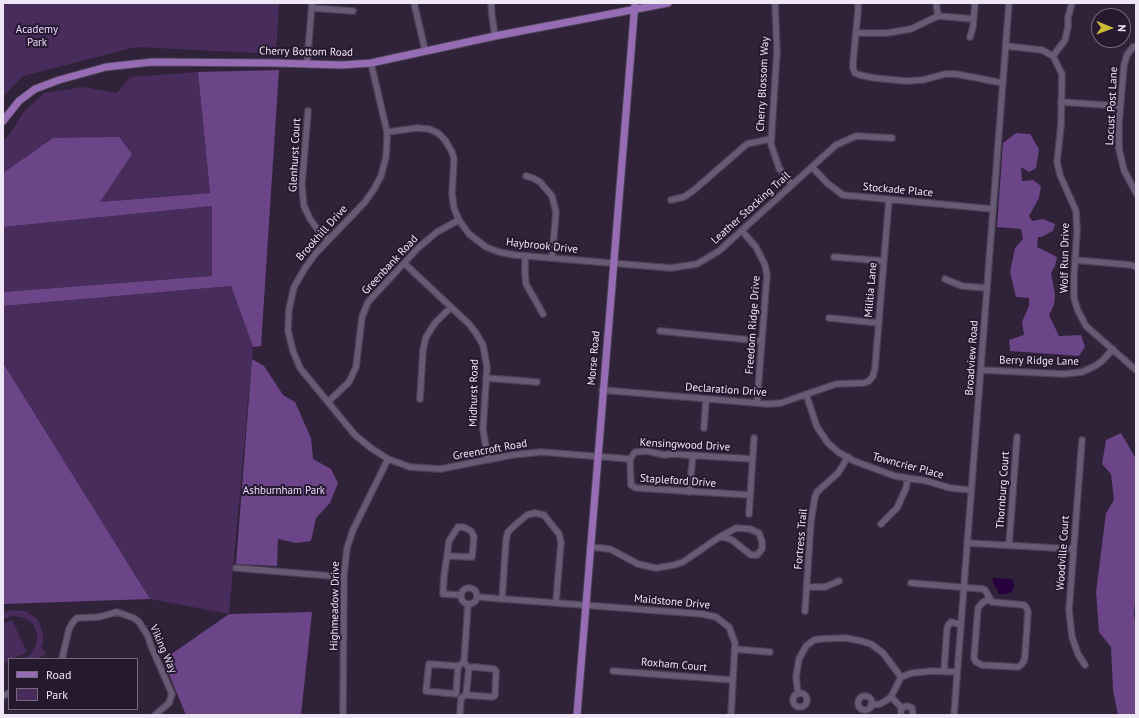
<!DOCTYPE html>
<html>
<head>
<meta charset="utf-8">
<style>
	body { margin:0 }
	#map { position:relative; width:1139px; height:718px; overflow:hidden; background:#2f2239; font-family:"PT Sans",sans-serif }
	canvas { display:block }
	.frame { position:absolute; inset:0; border:4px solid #efe6f6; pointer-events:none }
	.legend { position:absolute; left:8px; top:658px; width:130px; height:52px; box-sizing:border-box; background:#25182f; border:1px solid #766a7f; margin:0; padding:5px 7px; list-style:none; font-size:12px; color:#efe6f6 }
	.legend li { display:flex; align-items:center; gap:8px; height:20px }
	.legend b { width:20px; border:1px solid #766a7f }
	.north { position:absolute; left:1091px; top:8px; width:40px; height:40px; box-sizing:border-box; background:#25182f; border:1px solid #766a7f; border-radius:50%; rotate:91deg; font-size:11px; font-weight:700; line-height:16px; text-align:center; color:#efe6f6 }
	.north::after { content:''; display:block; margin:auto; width:14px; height:18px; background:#ceb837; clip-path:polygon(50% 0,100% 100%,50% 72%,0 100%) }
</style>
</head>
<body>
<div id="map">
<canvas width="1139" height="718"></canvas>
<div class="frame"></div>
<ul class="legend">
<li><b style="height:5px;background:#966db5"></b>Road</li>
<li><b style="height:11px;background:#472c5c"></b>Park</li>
</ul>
<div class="north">N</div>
</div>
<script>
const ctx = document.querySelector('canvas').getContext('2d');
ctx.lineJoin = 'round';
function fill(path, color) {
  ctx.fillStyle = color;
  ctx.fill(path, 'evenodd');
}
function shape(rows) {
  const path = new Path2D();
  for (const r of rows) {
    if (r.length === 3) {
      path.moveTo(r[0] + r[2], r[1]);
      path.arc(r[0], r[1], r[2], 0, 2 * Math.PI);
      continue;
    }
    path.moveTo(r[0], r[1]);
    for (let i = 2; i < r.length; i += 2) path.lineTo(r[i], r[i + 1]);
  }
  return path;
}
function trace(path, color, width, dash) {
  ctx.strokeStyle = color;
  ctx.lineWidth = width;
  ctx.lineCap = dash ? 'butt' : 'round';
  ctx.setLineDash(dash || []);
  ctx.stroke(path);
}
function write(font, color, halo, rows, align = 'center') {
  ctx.font = font + ' "PT Sans",sans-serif';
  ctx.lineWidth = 4;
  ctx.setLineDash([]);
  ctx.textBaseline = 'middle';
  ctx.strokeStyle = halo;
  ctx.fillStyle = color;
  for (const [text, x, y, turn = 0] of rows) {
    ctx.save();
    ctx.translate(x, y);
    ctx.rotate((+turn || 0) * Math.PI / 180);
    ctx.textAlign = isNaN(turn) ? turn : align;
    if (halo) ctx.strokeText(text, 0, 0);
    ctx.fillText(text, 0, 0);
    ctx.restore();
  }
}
const green = shape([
	[3,3,279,3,276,54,136,47,23,76,3,97],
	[198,72,210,193,99,202,132,154,53,138,3,173,3,141,9,135,23,113,44,93,83,87,117,93,130,77],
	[212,206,212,276,3,292,3,227],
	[231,286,253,347,247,410,249,412,247,414,229,614,150,599,3,363,3,306],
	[12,610,26,611,37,619,40,625,43,634,43,642,41,650,43,649,46,654,36,659,22,659,29,655,34,650,37,641,37,634,33,624,25,618,13,616,3,619,3,612],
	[12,620,27,652,12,659,9,659,9,661,3,663,3,624]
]);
const forest = shape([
	[279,70,261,346,253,347,231,286,3,306,3,292,212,276,212,206,3,227,3,173,53,138,119,137,132,154,100,202,210,193,198,72],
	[1016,133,1030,134,1039,149,1036,168,1029,172,1021,167,1022,181,1033,180,1041,186,1039,198,1029,216,1032,221,1043,219,1055,224,1053,231,1041,237,1038,237,1037,247,1057,257,1055,266,1051,273,1055,294,1054,305,1049,315,1059,336,1081,335,1085,347,1079,356,1010,351,1009,340,1024,335,1022,322,1029,306,1029,298,1016,297,1010,272,1015,248,1023,239,1021,229,997,227,1003,143],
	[252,359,264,366,283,395,295,402,311,438,313,459,331,469,338,483,330,503,316,518,311,541,296,543,278,539,277,566,236,564],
	[3,363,150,599,3,604],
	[1121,433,1136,459,1136,586,1134,616,1136,624,1136,715,1118,715,1113,690,1111,647,1099,632,1096,592,1106,513,1114,500,1111,474,1102,464,1106,440],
	[312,612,301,715,186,715,163,660,229,614]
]);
const water = shape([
	[994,578,1010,579,1013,580,1014,586,1012,592,1007,594,999,594,992,580]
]);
const minor = shape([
	[414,3,425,50],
	[491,3,492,16,495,36],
	[775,3,777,51,771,144,779,168,792,185],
	[858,3,858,11,853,62,853,68,855,73,860,75,874,78,906,81,923,80,945,74,956,74,1003,83],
	[936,3,938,16],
	[312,8,353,11],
	[856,33,887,33,911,29,938,16,973,19],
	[970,37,973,27,975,3],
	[1006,46,1042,50,1053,56,1062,74,1061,125,1057,162,1060,175,1076,211,1077,231,1074,276,1074,298,1078,311,1086,326,1136,370],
	[1136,46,1133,47,1127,55,1124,65,1119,123,1119,149,1124,170,1136,193],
	[1053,56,1065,40,1068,27,1068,17,1072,3],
	[371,63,387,132,387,139,386,157,381,176,374,189,365,202,316,253,305,268,294,287,289,309,288,331,293,351,300,368,355,435,371,448,388,459,410,467,440,469,512,455,541,452,630,459],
	[307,64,312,3],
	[1061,102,1120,106],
	[308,111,302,184,303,197,304,206,310,219,318,230,328,239],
	[387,132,417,128,429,129,438,133,445,140,452,152,454,159,452,194,454,208,459,220,469,234,486,247,499,252,515,255,671,268,697,264,719,251,836,145,856,136,892,138],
	[812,167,827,183,843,195,993,209],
	[526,176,533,178,540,182,552,196,556,212,552,258],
	[671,200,684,197,694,190,747,144,770,139],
	[742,231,756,247,765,265,767,275,757,403],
	[525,256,525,274,526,284,543,314],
	[834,257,884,261],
	[1075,260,1131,265,1136,267],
	[404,263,469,324,476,333,483,345,487,367,483,429,488,460],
	[945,279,962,286,987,288],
	[829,318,879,323],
	[660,331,762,341],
	[981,370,1064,374,1082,372,1095,366,1102,361,1113,349],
	[486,378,537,382],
	[602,390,768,404,781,403,836,384,864,383,869,381,873,376,875,368,889,199],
	[806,394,817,427,828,443,838,452,854,461,895,476,927,481,950,488,971,490],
	[420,399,423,350,426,337,435,323,451,307],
	[328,402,349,382,356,367,362,317,368,302,418,248,437,232,459,220],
	[704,428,706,399],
	[1082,440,1069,610,1072,637,1078,654,1085,665],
	[630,459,631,485,636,488,750,495],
	[630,459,635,452,647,451,664,455,671,454,752,459],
	[689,492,693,455],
	[749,514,754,438],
	[881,524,897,508,906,488,908,478],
	[967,543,1073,549],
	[1009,545,1017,437],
	[590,547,610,549,638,564,656,568,674,565,683,562,718,538,723,537,732,540,751,555,757,555,762,549,762,541,759,533,750,529,736,528,718,538],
	[447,556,472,557,474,537,471,531,463,527,458,527,449,541,447,556,444,576,443,594,461,595],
	[236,568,344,577],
	[911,583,983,589,985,590,992,602,1024,605,1026,607,1028,612,1025,655,1024,661,1021,665,1018,667,982,665,976,662,974,658,978,608,982,603,989,599],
	[807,587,825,587,839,581],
	[469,596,8],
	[477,597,702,614,716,617,729,627,735,643,731,715],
	[502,599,506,540,508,532,514,526,527,515,535,513,544,515,559,534,561,542,556,602],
	[805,611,811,521,815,497,817,492,838,473,848,457],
	[735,649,770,652],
	[62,659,69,629,73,622,77,618,99,617,117,612,134,618,139,622,148,636,151,646,172,694,169,703,155,715],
	[613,671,733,680],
	[944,671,947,628,949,624,951,622,961,625],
	[800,700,7],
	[456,694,426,691,429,664,458,666],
	[456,694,458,666,461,664],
	[798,694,796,677,799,659,806,646,814,640,820,639,846,638,861,641,871,644,883,653,901,677],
	[466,695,493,697,495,695,496,671,494,669,474,667,469,668],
	[3,696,9,693],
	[865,703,7],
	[891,697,902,708],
	[871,705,880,704,887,700,891,697,901,677,912,673,932,671,957,672],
	[343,715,344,575,347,548,353,530,388,459],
	[460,715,461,698,466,695,469,668,464,662,468,604],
	[901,715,901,710,902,708,907,706,912,708,913,715],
	[954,715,1009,3]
]);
const major = shape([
	[3,121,19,101,35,89,59,80,106,67,152,62,276,63,342,65,371,63,495,36,668,3],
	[577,715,635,3]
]);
const parkNames = [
	["Academy",37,30],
	["Park",37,43],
	["Ashburnham Park",284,491]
];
const streetNames = [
	["Cherry Bottom Road",306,52,1],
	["Cherry Blossom Way",763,84,-87],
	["Locust Post Lane",1112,106,-87],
	["Glenhurst Court",295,155,-87],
	["Stockade Place",898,190,5],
	["Leather Stocking Trail",751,208,-42],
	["Brookhill Drive",322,233,-48],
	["Haybrook Drive",542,246,6],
	["Wolf Run Drive",1065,258,-89],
	["Greenbank Road",390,265,-47],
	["Militia Lane",871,290,-85],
	["Freedom Ridge Drive",753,325,-86],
	["Morse Road",594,358,-85],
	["Broadview Road",972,358,-86],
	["Berry Ridge Lane",1039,361,1],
	["Declaration Drive",726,390,4],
	["Midhurst Road",474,393,-89],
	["Kensingwood Drive",685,445,3],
	["Greencroft Road",490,450,-10],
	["Towncrier Place",908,466,15],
	["Stapleford Drive",678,481,4],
	["Thornburg Court",1003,490,-86],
	["Fortress Trail",801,539,-85],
	["Woodville Court",1063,553,-86],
	["Maidstone Drive",672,602,5],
	["Highmeadow Drive",335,606,-89],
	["Viking Way",163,649,66],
	["Roxham Court",674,665,5]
];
fill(green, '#472c5c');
fill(forest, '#6b4587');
fill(water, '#27003d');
trace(minor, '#4b4053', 8);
trace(major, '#4b4053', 9);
trace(minor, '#685a74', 5.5);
trace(major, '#966db5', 7);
write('11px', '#edd8ff', '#25182f', parkNames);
write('11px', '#efe6f6', '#25182f', streetNames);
</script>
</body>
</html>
